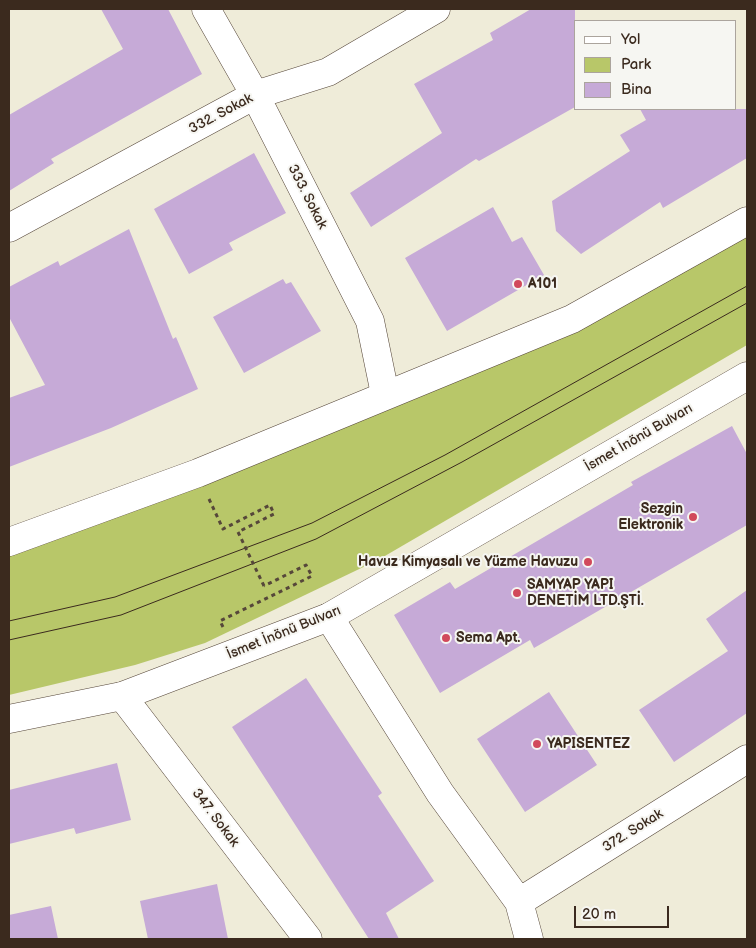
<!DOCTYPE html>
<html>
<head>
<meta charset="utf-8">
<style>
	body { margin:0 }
	#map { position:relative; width:756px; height:948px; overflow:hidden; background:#efecd9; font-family:"Balsamiq Sans",sans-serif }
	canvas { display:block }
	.frame { position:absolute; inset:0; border:10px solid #3b2a1e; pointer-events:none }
	.legend { position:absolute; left:574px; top:20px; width:162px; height:90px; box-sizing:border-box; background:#f6f6f2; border:1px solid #aba49d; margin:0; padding:6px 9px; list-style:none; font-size:15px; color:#3b2a1e }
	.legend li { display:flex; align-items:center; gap:10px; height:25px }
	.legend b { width:25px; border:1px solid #aba49d }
	.scale { position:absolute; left:574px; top:906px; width:95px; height:22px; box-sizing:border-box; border:2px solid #3b2a1e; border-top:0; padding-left:6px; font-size:15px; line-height:18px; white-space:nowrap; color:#3b2a1e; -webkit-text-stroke:4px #f6f6f2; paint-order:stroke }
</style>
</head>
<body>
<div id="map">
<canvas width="756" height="948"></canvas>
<div class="frame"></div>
<ul class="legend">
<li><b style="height:6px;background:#fff"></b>Yol</li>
<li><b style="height:14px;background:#b8c769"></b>Park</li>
<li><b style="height:14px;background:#c6aad7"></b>Bina</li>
</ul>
<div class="scale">20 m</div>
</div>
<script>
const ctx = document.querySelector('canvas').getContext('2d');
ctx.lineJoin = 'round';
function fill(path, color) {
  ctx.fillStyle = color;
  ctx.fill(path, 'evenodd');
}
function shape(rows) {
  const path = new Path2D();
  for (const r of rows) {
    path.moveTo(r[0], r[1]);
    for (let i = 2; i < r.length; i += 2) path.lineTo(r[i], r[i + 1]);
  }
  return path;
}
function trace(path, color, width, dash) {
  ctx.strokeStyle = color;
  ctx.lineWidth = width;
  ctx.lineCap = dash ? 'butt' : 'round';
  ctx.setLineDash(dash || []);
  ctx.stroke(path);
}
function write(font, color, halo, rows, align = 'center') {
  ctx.font = font + ' "Balsamiq Sans",sans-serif';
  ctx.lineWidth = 4;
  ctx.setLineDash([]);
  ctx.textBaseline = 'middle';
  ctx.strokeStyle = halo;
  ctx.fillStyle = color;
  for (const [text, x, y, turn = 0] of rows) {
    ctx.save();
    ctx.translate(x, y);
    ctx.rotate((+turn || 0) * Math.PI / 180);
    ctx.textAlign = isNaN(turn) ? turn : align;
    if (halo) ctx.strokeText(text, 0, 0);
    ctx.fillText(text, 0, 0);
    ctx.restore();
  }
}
const green = shape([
	[747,232,747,345,378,560,205,643,135,665,9,695,9,550]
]);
const building = shape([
	[101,9,168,9,202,74,51,159,54,163,9,191,9,115,123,49],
	[531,9,575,9,575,107,479,161,476,159,371,227,350,193,442,133,414,84,493,40,490,33],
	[640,109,747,109,747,158,663,208,660,202,581,254,556,231,552,201,630,151,620,135,646,120],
	[254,153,286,213,229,243,233,250,189,274,154,209],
	[493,207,512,242,522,237,544,275,447,331,405,258],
	[129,229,173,339,176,337,198,389,111,428,9,467,9,398,45,385,9,317,9,287,58,261,60,266],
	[283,279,286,284,291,282,321,331,244,373,213,317],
	[732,426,747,454,747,525,534,648,530,640,440,693,394,615,450,582,455,589,633,485,631,482],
	[747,590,747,713,674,762,639,710,728,651,706,619],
	[306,678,382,793,378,796,434,881,386,913,399,939,369,939,232,727],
	[549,692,597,765,525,812,477,739],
	[117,763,131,820,76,834,74,828,9,844,9,790],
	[217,884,228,939,148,939,140,901],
	[51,906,58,939,9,939,9,915]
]);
const path = shape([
	[209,499,223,529,270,505,274,514,238,532],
	[223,627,220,621,312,576,306,565,264,586]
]);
const minor = shape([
	[206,9,255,95,370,321,385,394],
	[9,228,255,95,328,72,436,9],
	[122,696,308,939]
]);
const tertiary = shape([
	[329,617,440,793,519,902,529,939],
	[519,902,747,759]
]);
const primary = shape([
	[9,542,198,473,572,319,747,221],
	[9,719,122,696,329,617,747,376]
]);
const tram = shape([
	[9,621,115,597,312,523,445,455,747,286],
	[9,640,121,615,316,539,462,462,747,303]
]);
const pathBridge = shape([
	[238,532,264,586]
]);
const markers = [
	[518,284,5,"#d1495b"],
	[693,517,5,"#d1495b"],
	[588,562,5,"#d1495b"],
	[517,593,5,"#d1495b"],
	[446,638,5,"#d1495b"],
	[537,744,5,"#d1495b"]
];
const streetNames = [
	["332. Sokak",221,114,-28],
	["333. Sokak",307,197,63],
	["İsmet İnönü Bulvarı",639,438,-30],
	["İsmet İnönü Bulvarı",284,633,-22],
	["347. Sokak",215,818,53],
	["372. Sokak",633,831,-32]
];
const poiNames = [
	["A101",528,284],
	["Sezgin",683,509,"right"],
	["Elektronik",683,525,"right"],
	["Havuz Kimyasalı ve Yüzme Havuzu",578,562,"right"],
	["SAMYAP YAPI",527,585],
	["DENETİM LTD.ŞTİ.",527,601],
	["Sema Apt.",456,638],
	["YAPISENTEZ",547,744]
];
fill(green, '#b8c769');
fill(building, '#c6aad7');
trace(minor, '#56473a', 29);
trace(tertiary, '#56473a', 29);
trace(primary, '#56473a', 29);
trace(path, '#56473a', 3, [4, 4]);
trace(minor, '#fff', 28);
trace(tertiary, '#fff', 28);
trace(primary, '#fff', 28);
trace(tram, '#3b2a1e', 1);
trace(pathBridge, '#56473a', 3, [4, 4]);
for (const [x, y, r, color] of markers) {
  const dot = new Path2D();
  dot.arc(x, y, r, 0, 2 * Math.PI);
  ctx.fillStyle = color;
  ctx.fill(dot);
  trace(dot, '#f6f6f2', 2);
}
write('14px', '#3b2a1e', '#f6f6f2', streetNames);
write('bold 14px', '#3b2a1e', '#f6f6f2', poiNames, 'left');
</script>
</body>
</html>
